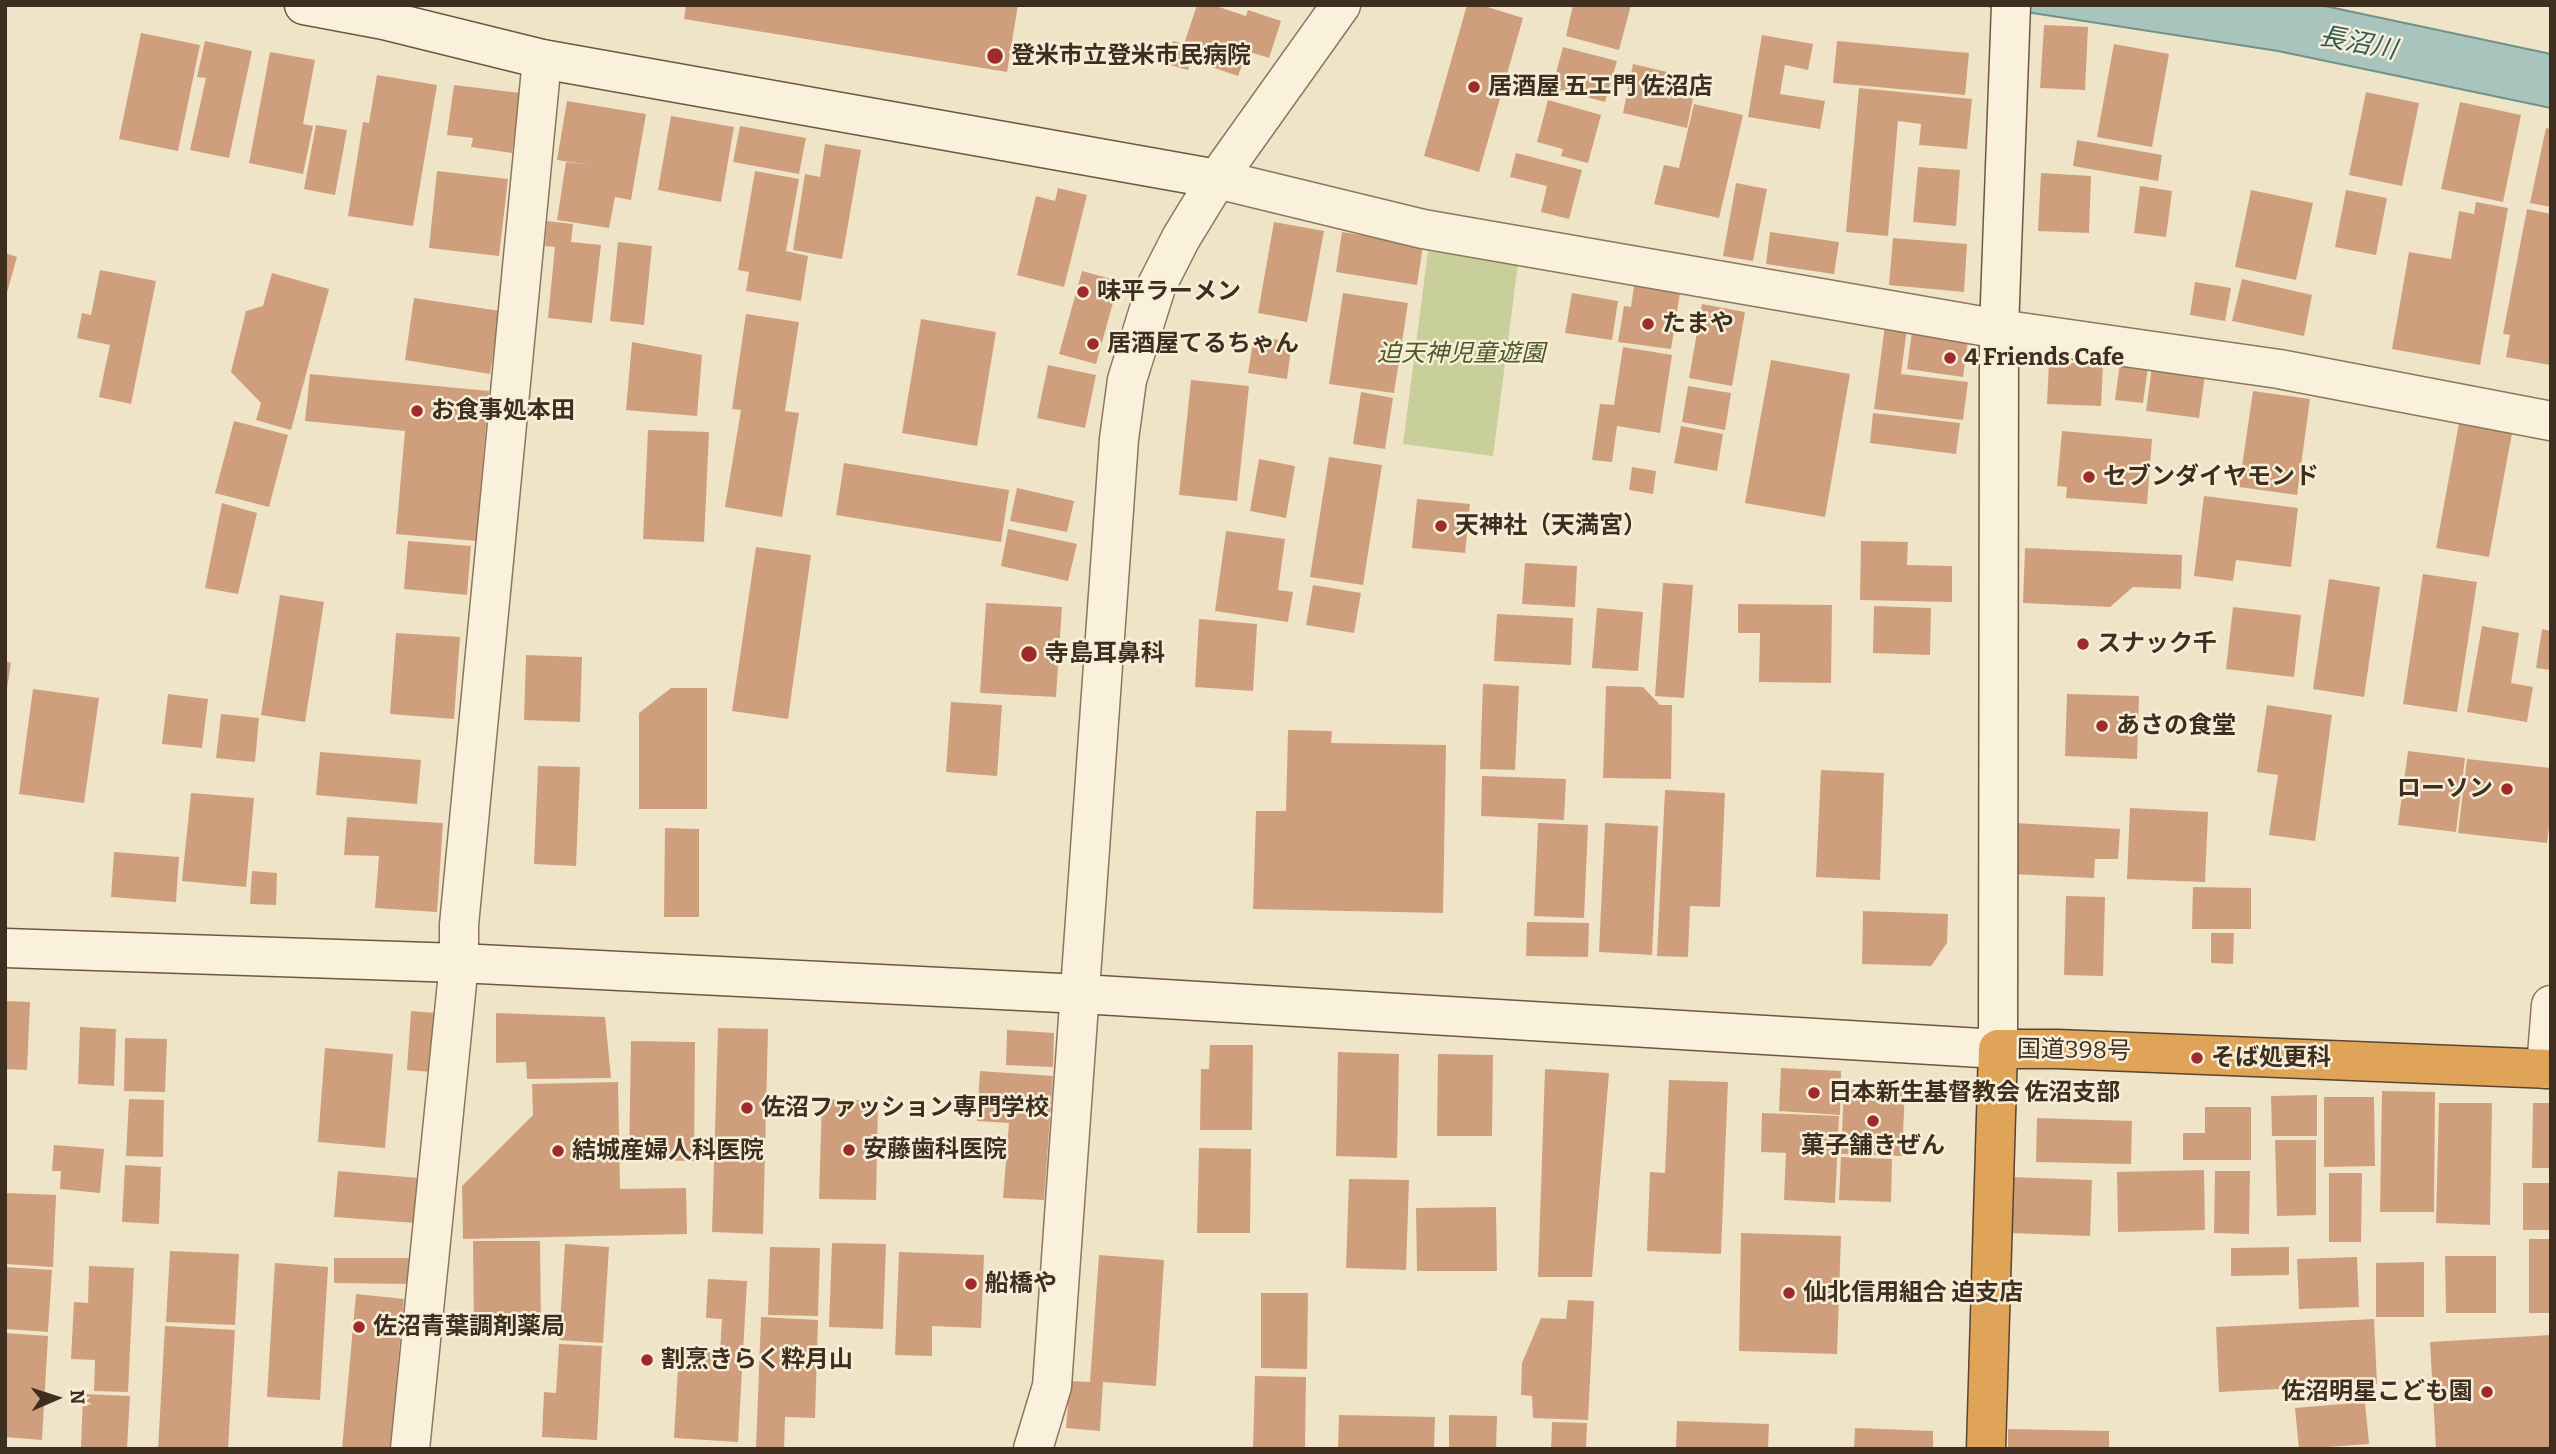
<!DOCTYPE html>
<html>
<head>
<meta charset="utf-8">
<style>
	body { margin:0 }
	#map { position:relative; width:2556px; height:1454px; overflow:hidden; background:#f0e4c8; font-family:Bitter,serif }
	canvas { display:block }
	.frame { position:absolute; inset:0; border:7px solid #3d2e20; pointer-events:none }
	.north { position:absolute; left:21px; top:1363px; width:70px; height:70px; -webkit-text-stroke:5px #f7eed8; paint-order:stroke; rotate:87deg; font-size:19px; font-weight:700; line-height:28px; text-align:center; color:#3d2e20 }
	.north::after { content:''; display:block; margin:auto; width:24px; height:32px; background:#3d2e20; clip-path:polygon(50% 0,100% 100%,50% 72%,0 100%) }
</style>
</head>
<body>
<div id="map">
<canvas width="2556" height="1454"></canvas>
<div class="frame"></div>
<div class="north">N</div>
</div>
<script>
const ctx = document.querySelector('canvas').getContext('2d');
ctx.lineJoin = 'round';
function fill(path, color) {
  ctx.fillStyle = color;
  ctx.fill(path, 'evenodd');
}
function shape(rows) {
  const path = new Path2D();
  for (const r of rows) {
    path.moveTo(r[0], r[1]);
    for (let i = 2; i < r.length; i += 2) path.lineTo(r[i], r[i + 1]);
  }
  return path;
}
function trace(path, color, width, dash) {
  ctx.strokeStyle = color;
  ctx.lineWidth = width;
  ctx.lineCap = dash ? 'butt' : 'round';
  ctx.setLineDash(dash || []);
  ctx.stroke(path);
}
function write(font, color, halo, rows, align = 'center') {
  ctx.font = font + ' Bitter,"Noto Sans JP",serif';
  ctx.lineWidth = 5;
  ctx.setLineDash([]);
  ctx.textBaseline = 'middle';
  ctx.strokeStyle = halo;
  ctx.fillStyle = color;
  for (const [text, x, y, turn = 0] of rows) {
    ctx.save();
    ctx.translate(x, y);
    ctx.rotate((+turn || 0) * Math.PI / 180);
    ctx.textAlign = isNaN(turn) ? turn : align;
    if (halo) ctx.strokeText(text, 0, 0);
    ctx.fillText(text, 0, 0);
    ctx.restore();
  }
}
const green = shape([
	[1428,251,1518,264,1493,456,1403,444]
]);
const water = shape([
	[1981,5,2320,5,2551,54,2551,108,2278,51,1981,5]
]);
const building = shape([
	[686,5,1018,5,1007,72,684,19],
	[1197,5,1213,5,1246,16,1248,10,1281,21,1269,58,1247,51,1238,76,1191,60,1188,70,1166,64,1173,41,1184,44],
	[1467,5,1481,5,1523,18,1479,172,1424,156],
	[1573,5,1631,5,1619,50,1566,36],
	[2044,25,2088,27,2085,90,2040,88],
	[141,33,200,45,178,151,119,139],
	[1762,35,1813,44,1808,70,1785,65,1780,94,1825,101,1820,129,1748,117],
	[205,41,252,51,229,158,190,150,206,78,197,77],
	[1837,41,1969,53,1965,95,1833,83],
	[2114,44,2169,54,2152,147,2097,137],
	[1563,47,1617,61,1605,102,1552,88],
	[270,52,315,60,303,124,313,126,303,174,249,163],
	[1633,64,1697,79,1687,128,1623,113],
	[377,75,437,85,413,226,348,216,363,122,369,123],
	[454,85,520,93,512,153,471,147,473,138,447,135],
	[1859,88,1972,99,1967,149,1919,145,1921,124,1898,121,1888,236,1846,232],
	[2366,92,2419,103,2402,186,2349,175],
	[1548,100,1601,115,1588,163,1561,156,1563,149,1537,142],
	[567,101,646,114,631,200,615,197,609,228,557,220,566,162,591,165,557,160],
	[2460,102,2521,115,2503,202,2441,189],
	[1694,104,1743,115,1719,218,1654,204,1664,165,1679,168],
	[671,116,734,127,721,202,658,190],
	[316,125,347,130,335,195,304,189],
	[740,126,806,138,799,174,733,162],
	[2546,128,2551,129,2551,207,2530,203],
	[2077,140,2162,155,2158,181,2073,166],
	[825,144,861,150,842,259,793,250,805,174,820,177],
	[1516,153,1582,170,1569,219,1541,212,1547,186,1510,177],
	[1918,167,1960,170,1956,226,1913,222],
	[437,171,508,179,499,256,429,248],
	[755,171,799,179,786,251,808,256,801,301,746,291,749,272,738,270],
	[2041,173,2091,176,2089,233,2038,231],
	[1736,183,1767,189,1753,261,1723,256],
	[2140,186,2172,191,2166,237,2134,233],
	[1058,188,1087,195,1064,287,1017,275,1036,196,1055,201],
	[2251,190,2313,203,2296,280,2235,267],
	[2346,190,2387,198,2376,255,2335,247],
	[2476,202,2508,208,2480,365,2392,349,2409,252,2451,259,2459,211,2474,214],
	[2527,209,2551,214,2550,365,2506,357,2510,335,2503,334],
	[547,221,573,224,571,242,601,245,592,323,548,318,555,247,545,246],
	[1274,222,1324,231,1307,322,1258,313],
	[1342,232,1423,245,1417,285,1336,272],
	[1770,232,1839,242,1834,274,1766,264],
	[1893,238,1967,244,1964,292,1889,285],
	[618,242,652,246,644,325,610,321],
	[5,253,17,257,6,296,5,296],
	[100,270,156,281,131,404,99,397,110,345,77,338,82,313,91,315],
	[1082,271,1119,281,1096,364,1059,354],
	[272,273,329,289,291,430,256,420,261,403,231,372,246,311,263,306],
	[2242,279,2312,295,2304,336,2232,321],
	[2195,282,2231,288,2225,321,2190,315],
	[1634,286,1680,293,1671,349,1618,342,1624,306,1631,307],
	[1343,293,1408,303,1394,393,1329,384],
	[1572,293,1618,301,1612,340,1565,333],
	[414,298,500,311,490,374,405,360],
	[1702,304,1745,312,1732,386,1689,378],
	[746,314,799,322,785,411,799,413,782,517,725,507,741,410,732,409],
	[921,319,996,332,977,446,902,433],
	[1885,325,1907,328,1901,374,1968,382,1963,420,1874,409],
	[1912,332,1968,340,1963,377,1907,369],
	[1254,336,1292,342,1287,379,1248,373],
	[632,342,702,355,697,416,626,410],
	[1623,347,1672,355,1660,433,1617,426,1612,462,1592,460,1600,404,1614,405],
	[1771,360,1850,374,1825,517,1745,503],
	[2049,362,2103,364,2101,406,2047,404],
	[2120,363,2148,367,2143,403,2115,400],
	[1048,365,1096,375,1085,428,1037,418],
	[2152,367,2205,375,2199,418,2146,411],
	[310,374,489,391,476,541,396,534,405,431,305,421],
	[1191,380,1249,386,1237,501,1179,495],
	[1688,386,1731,393,1725,430,1682,422],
	[2253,391,2310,399,2297,495,2239,487],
	[1361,392,1393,398,1385,449,1353,444],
	[1873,413,1960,423,1956,454,1870,443],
	[2460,418,2513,428,2489,557,2436,548],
	[234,421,288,435,269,507,215,493],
	[1681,426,1723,434,1717,471,1674,463],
	[648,430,709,432,704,542,643,539],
	[2062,431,2152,439,2147,504,2066,498,2067,487,2057,486],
	[1329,457,1382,465,1363,585,1310,577],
	[1259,459,1295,466,1286,518,1250,511],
	[844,463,1009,490,1001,542,836,515],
	[1632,467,1656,471,1653,494,1629,490],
	[1017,488,1074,501,1067,532,1010,521],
	[2204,496,2298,508,2291,567,2236,560,2233,581,2194,576],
	[1417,499,1470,504,1465,553,1412,548],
	[222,503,257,513,238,594,205,588],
	[1008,529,1077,544,1068,581,1001,566],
	[1226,531,1285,539,1278,590,1293,592,1288,622,1215,611],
	[408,541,471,546,467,595,404,589],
	[1861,541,1908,542,1907,565,1952,566,1952,602,1860,600],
	[756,547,811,555,788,719,732,711],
	[2025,548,2182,555,2181,589,2133,587,2110,607,2023,603],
	[1525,563,1577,566,1575,607,1522,604],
	[2423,574,2477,582,2457,712,2403,704],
	[2329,579,2380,587,2364,697,2313,689],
	[1663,583,1693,585,1684,698,1655,696],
	[1313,585,1361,593,1354,633,1306,625],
	[280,595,324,602,305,722,261,715],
	[986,603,1062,607,1056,697,980,693],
	[1738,604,1832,605,1831,683,1759,682,1760,633,1738,633],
	[1874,606,1931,608,1930,655,1873,653],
	[2233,607,2301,615,2294,677,2226,669],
	[1597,608,1643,612,1638,671,1592,668],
	[1497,614,1573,618,1571,665,1494,661],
	[1199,619,1257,624,1253,691,1195,687],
	[2482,626,2519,633,2511,683,2533,687,2527,722,2467,712],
	[2542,629,2551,631,2551,670,2536,668],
	[396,633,460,637,454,719,390,714],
	[526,655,582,657,580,722,524,720],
	[5,661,11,663,7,689,5,689],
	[1483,684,1519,686,1515,770,1480,769],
	[1606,686,1643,687,1660,705,1672,705,1671,779,1603,778],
	[671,688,707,688,707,809,639,809,639,713],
	[33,689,99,698,84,803,19,794],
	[168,694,208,699,202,748,162,744],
	[2067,694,2139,696,2137,759,2065,756],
	[951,702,1002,705,997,776,946,772],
	[2267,705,2332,715,2315,841,2269,835,2278,775,2257,772],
	[221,714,259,718,255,762,216,758],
	[1288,730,1332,731,1331,743,1446,745,1443,913,1253,909,1256,811,1286,811],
	[2408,751,2465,758,2456,832,2398,825],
	[320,752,421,760,417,804,316,795],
	[2467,759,2551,768,2551,810,2547,843,2458,833],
	[538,766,580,767,576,866,534,864],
	[1821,770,1884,773,1880,880,1816,877],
	[1482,776,1566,779,1564,820,1481,816],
	[1665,790,1725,793,1720,907,1690,906,1688,957,1657,956],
	[191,793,254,798,246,887,182,881],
	[2130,808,2208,812,2205,882,2127,879],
	[347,817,443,823,437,912,375,908,379,856,344,855],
	[1538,823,1588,825,1584,918,1534,916],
	[1605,823,1658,826,1652,955,1599,952],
	[2015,823,2120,829,2118,859,2095,859,2094,878,2012,874],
	[665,828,699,829,699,917,664,917],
	[114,852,179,857,176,902,111,897],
	[252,871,277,873,276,905,250,904],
	[2193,887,2251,888,2251,929,2192,929],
	[2066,896,2105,897,2103,976,2064,975],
	[1863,911,1948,914,1947,943,1931,966,1862,964],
	[1527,922,1589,923,1588,957,1526,956],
	[2211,933,2234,933,2233,964,2211,963],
	[5,1001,30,1002,27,1070,5,1069],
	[411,1011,436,1013,432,1072,407,1070],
	[496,1013,605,1017,611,1078,527,1079,526,1062,496,1063],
	[80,1027,116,1029,114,1086,78,1084],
	[718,1028,768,1029,763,1234,712,1232],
	[1007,1030,1054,1033,1053,1067,1006,1065],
	[125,1038,167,1039,165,1092,124,1091],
	[631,1041,695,1042,694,1161,629,1160],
	[1210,1045,1253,1045,1252,1130,1200,1130,1201,1069,1209,1069],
	[325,1048,393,1054,385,1148,318,1142],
	[1338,1052,1399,1054,1397,1158,1336,1156],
	[1438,1054,1493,1055,1492,1136,1437,1136],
	[1781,1068,1841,1071,1840,1115,1779,1111],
	[1545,1069,1609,1073,1592,1277,1538,1277],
	[980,1071,1053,1076,1044,1200,1003,1198,1009,1123,977,1121],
	[1669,1080,1728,1082,1721,1254,1647,1251,1650,1172,1665,1173],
	[618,1082,620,1189,686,1188,687,1234,463,1239,462,1186,533,1115,532,1084],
	[1844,1086,1905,1089,1902,1156,1841,1154],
	[2382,1091,2435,1092,2434,1212,2380,1212],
	[2317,1095,2317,1136,2272,1136,2271,1096],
	[2324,1097,2374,1097,2375,1166,2324,1167],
	[129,1099,164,1100,163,1157,126,1156],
	[822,1099,878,1101,876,1200,819,1199],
	[2439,1103,2492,1103,2490,1225,2436,1223],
	[2533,1103,2551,1103,2551,1168,2532,1168],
	[2205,1107,2251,1107,2251,1160,2183,1160,2183,1133,2205,1133],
	[1762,1113,1839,1116,1835,1203,1784,1200,1786,1153,1761,1152],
	[2037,1118,2132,1121,2131,1164,2036,1162],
	[2275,1140,2316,1140,2316,1215,2277,1216],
	[54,1145,104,1149,100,1193,60,1189,61,1171,52,1171],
	[1199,1148,1251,1149,1250,1233,1197,1233],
	[1841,1157,1892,1159,1891,1202,1839,1200],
	[125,1165,161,1167,159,1224,122,1222],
	[2204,1170,2205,1230,2118,1232,2117,1172],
	[338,1171,419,1178,415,1223,334,1217],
	[2215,1171,2250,1171,2249,1234,2214,1233],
	[2329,1173,2362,1173,2361,1242,2329,1242],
	[2010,1177,2092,1180,2090,1236,2008,1233],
	[1349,1179,1409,1180,1406,1270,1346,1268],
	[2523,1183,2551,1183,2551,1230,2523,1230],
	[7,1193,56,1195,53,1267,5,1264],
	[1496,1207,1497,1271,1417,1271,1416,1208],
	[1741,1233,1841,1236,1837,1354,1739,1351],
	[2529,1239,2551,1239,2551,1313,2529,1313],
	[473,1241,540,1241,541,1327,474,1329],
	[832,1243,886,1244,883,1329,829,1327],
	[565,1244,609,1247,603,1343,559,1340],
	[770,1247,820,1248,818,1316,768,1315],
	[2289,1247,2289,1275,2231,1276,2231,1248],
	[170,1251,239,1254,235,1325,166,1322],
	[899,1252,984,1255,981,1328,932,1326,932,1356,895,1355],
	[1099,1255,1164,1260,1156,1386,1103,1382,1100,1431,1066,1428,1070,1381,1090,1382],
	[2445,1256,2496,1256,2496,1313,2446,1313],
	[2357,1257,2359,1307,2299,1309,2297,1259],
	[334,1258,411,1258,411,1284,334,1283],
	[2424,1262,2424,1317,2376,1317,2376,1263],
	[275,1263,328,1267,320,1400,267,1397],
	[89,1266,134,1268,128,1392,94,1391,95,1360,71,1359,74,1302,88,1303],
	[5,1267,52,1270,48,1332,5,1329],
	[708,1279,747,1281,738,1442,674,1438,679,1350,720,1352,722,1319,706,1318],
	[1261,1293,1308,1293,1307,1369,1261,1368],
	[356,1294,404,1299,390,1449,342,1449],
	[1568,1300,1594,1301,1588,1420,1533,1418,1532,1396,1521,1395,1522,1363,1541,1318,1566,1319],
	[761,1317,818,1320,815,1418,785,1417,784,1449,756,1449],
	[2374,1319,2377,1384,2219,1392,2216,1327],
	[165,1326,235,1330,228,1449,158,1449],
	[5,1333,48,1336,42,1440,5,1437],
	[2551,1335,2551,1449,2436,1449,2430,1342],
	[559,1344,602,1346,597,1440,542,1437,544,1392,556,1393],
	[1255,1376,1306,1377,1305,1449,1253,1449],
	[83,1394,130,1396,127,1449,81,1447],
	[2365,1402,2369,1444,2299,1449,2295,1408],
	[1339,1415,1435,1417,1434,1449,1338,1449],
	[1449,1415,1497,1416,1496,1449,1449,1449],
	[1677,1421,1769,1424,1768,1449,1676,1449],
	[1552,1422,1587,1423,1586,1449,1551,1449],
	[1855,1428,1933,1431,1933,1449,1854,1449],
	[2008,1429,2109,1431,2109,1449,2008,1449]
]);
const street = shape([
	[1217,179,1423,229,1999,329,2279,369,2551,421],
	[2546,1069,2551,1005],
	[410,1449,459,963,459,925,542,59],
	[1033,1449,1052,1386,1119,439,1127,380,1156,287,1181,238,1217,179,1341,5]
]);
const secondary = shape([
	[304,5,384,20,542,59,1217,179],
	[5,948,459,963,1081,994,1998,1049,1999,329,2011,5]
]);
const highway = shape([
	[1986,1449,1998,1049,2057,1049,2551,1069]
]);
const markers = [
	[995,56,9,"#9e2a2b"],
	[1474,87,7,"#9e2a2b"],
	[1083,292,7,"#9e2a2b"],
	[1648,324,7,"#9e2a2b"],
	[1093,344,7,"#9e2a2b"],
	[1950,358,7,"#9e2a2b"],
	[417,411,7,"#9e2a2b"],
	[2089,477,7,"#9e2a2b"],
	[1441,526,7,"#9e2a2b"],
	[2083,644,7,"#9e2a2b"],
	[1029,654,9,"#9e2a2b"],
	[2102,726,7,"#9e2a2b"],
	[2507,789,7,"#9e2a2b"],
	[2197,1058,7,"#9e2a2b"],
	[1814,1093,7,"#9e2a2b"],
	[747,1108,7,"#9e2a2b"],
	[1873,1121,7,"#9e2a2b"],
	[849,1150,7,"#9e2a2b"],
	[558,1151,7,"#9e2a2b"],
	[971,1284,7,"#9e2a2b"],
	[1789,1293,7,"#9e2a2b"],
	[359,1327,7,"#9e2a2b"],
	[647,1360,7,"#9e2a2b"],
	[2487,1392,7,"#9e2a2b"]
];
const poiNames = [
	["登米市立登米市民病院",1011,56],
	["居酒屋 五エ門 佐沼店",1488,87],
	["味平ラーメン",1097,292],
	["たまや",1662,324],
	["居酒屋てるちゃん",1107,344],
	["4 Friends Cafe",1964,358],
	["お食事処本田",431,411],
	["セブンダイヤモンド",2103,477],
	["天神社（天満宮）",1455,526],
	["スナック千",2097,644],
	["寺島耳鼻科",1045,654],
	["あさの食堂",2116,726],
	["ローソン",2493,789,"right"],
	["そば処更科",2211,1058],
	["日本新生基督教会 佐沼支部",1828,1093],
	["佐沼ファッション専門学校",761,1108],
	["菓子舗きぜん",1873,1146,"center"],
	["安藤歯科医院",863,1150],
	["結城産婦人科医院",572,1151],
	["船橋や",985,1284],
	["仙北信用組合 迫支店",1803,1293],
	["佐沼青葉調剤薬局",373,1327],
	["割烹きらく粋月山",661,1360],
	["佐沼明星こども園",2473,1392,"right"]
];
const parkNames = [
	["迫天神児童遊園",1461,354]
];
const streetNames = [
	["国道398号",2074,1051,1]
];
const waterNames = [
	["長沼川",2358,44,11]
];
fill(green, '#c9cf9b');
fill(water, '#a9c4bc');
trace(water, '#6f938a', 2);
fill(building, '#cf9f7d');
trace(street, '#8d765c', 41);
trace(secondary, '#6f573f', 41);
trace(highway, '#5b4430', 41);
trace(street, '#faf1dc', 38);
trace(secondary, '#faf1dc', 38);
trace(highway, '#e0a458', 38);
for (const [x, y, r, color] of markers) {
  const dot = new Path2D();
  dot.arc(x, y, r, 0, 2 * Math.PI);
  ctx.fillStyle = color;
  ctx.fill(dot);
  trace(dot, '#f7eed8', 2.5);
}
write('bold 24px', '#3d2e20', '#f7eed8', poiNames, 'left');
write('italic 24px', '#4d5a26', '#f7eed8', parkNames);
write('24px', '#3d2e20', '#f7eed8', streetNames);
write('italic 26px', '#2f5d5a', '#f7eed8', waterNames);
</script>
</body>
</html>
